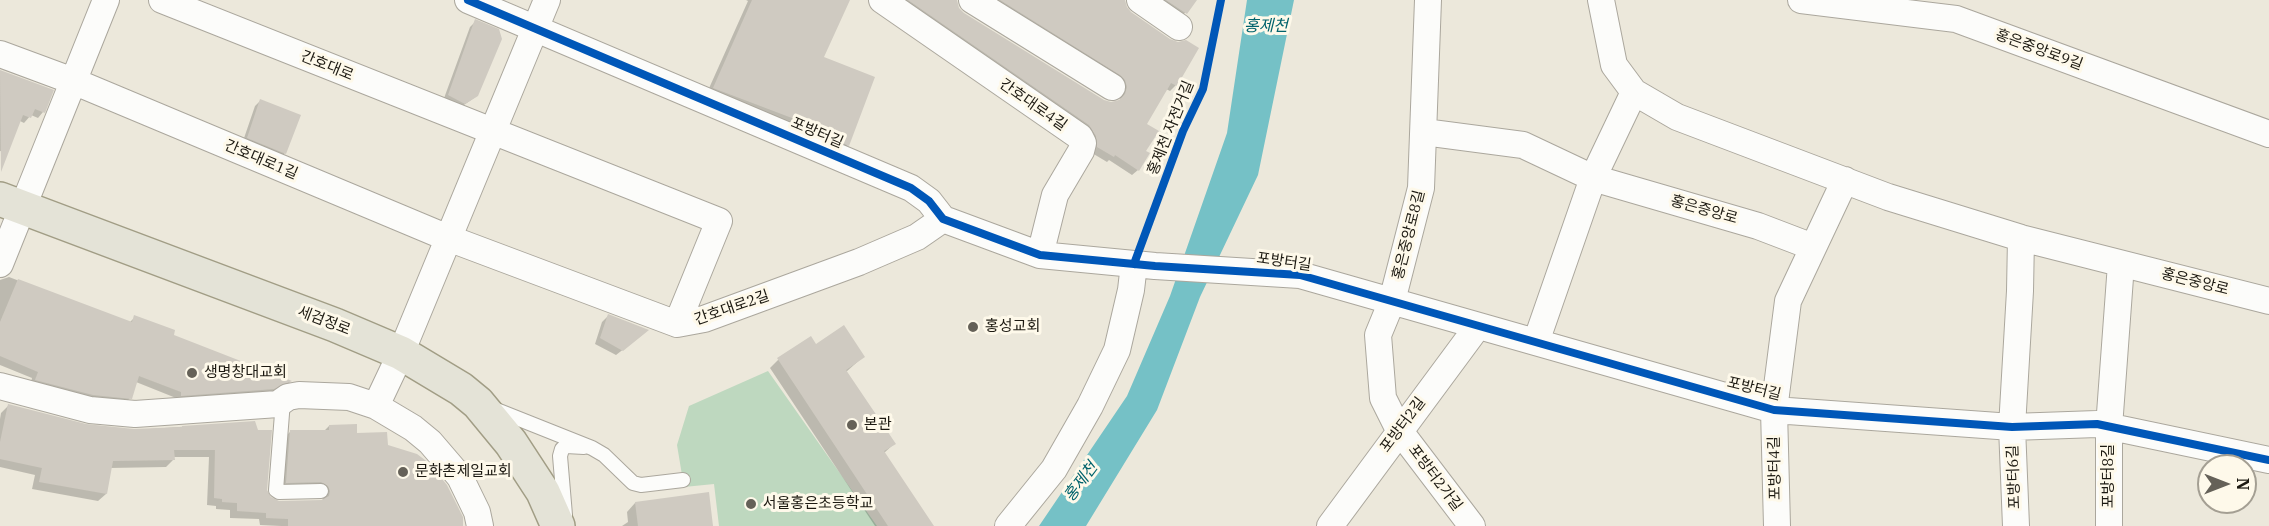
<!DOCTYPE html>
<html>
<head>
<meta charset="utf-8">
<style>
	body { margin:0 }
	#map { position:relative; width:2269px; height:526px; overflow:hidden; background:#ece8db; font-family:"IBM Plex Serif",serif }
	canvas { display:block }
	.north { position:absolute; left:2197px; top:454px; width:60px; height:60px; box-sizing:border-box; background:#fef9ea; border:2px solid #a49f93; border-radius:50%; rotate:90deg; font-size:16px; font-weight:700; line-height:24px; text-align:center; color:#1c1911 }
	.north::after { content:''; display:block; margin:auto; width:21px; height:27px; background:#656158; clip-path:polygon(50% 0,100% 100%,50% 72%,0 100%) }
</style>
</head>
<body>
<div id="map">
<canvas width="2269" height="526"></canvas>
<div class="north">N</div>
</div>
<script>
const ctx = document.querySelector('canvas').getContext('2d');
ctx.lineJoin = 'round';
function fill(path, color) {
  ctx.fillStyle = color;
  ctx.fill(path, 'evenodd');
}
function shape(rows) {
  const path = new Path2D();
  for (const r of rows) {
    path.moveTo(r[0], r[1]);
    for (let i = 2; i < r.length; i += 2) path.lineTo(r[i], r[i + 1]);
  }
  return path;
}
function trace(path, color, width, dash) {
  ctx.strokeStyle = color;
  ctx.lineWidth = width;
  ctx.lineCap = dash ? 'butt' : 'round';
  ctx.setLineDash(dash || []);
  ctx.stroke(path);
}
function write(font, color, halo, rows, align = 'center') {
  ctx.font = font + ' "IBM Plex Serif","Noto Sans KR",serif';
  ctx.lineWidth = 6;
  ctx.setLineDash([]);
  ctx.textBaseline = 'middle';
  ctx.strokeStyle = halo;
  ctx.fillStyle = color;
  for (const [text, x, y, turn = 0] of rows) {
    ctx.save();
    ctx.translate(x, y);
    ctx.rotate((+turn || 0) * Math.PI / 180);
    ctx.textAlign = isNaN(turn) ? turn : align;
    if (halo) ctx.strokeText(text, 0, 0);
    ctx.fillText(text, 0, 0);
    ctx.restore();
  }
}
const green = shape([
	[768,371,877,526,719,526,714,484,684,487,677,445,689,406]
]);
const water = shape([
	[1247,0,1294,0,1258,175,1200,297,1157,410,1086,526,1039,526,1127,396,1170,296,1227,133]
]);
const shadow = shape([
	[746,0,849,0,822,58,848,145,840,153,706,95,748,1],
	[895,0,956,0,957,7,963,14,1103,101,1112,103,1119,102,1122,94,986,0,1124,0,1125,6,1176,85,1170,91,1166,89,1145,124,1144,151,1138,170,1132,175,1109,160,1107,162,1092,153],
	[1152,0,1195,0,1180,19],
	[476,21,477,96,458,109,443,101,470,27],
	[0,72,52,91,43,112,38,118,31,115,24,123,20,121,4,152,0,151],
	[261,100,285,153,279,159,242,144,255,106],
	[9,277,129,323,135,317,172,335,290,382,285,387,266,394,176,401,176,398,136,382,130,398,124,404,30,386,32,378,0,365,0,280],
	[608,316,642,335,616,355,595,344,602,322],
	[810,338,815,346,863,357,846,372,894,444,884,453,932,526,875,526,770,368,778,360],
	[8,406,86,426,134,430,254,422,266,490,269,498,279,503,323,501,321,493,279,490,283,439,290,432,324,431,329,426,386,446,462,526,281,526,260,525,259,519,230,518,230,510,216,509,216,506,207,505,209,457,173,457,173,460,166,467,110,468,106,494,98,501,32,489,35,475,0,467,0,419,1,413],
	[635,503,712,526,622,526,628,522,627,512]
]);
const building = shape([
	[752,0,850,0,824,57,875,77,849,146,811,129,813,126,713,88],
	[908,0,957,0,959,8,964,13,1104,100,1111,102,1119,100,1125,94,1127,87,1125,80,1120,75,1000,0,1125,0,1127,7,1131,12,1170,39,1178,42,1186,40,1199,48,1177,86,1171,83,1147,124,1159,131,1146,151,1150,153,1139,171,1115,155,1114,157,1097,147,1096,136,1089,125],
	[1166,0,1197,0,1187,14],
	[475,19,499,29,502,39,478,96,465,104,448,95],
	[0,70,54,90,45,113,35,109,31,118,23,115,1,172],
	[260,99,301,115,286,154,247,138],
	[18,279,132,322,134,315,175,330,174,335,292,381,274,389,181,396,181,392,139,376,132,399,93,395,35,380,38,372,0,356,0,322],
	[608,314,649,330,623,351,600,338],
	[844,325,865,357,846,370,896,444,884,451,934,526,888,526,777,358,811,336,816,344],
	[8,404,86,424,134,429,182,427,182,426,255,421,258,430,272,430,267,490,271,497,279,501,322,500,329,496,330,491,328,486,321,482,286,483,290,430,329,430,329,425,357,424,357,433,387,432,388,445,417,454,429,463,447,485,463,517,463,526,288,526,288,519,266,518,266,513,237,511,237,503,222,502,222,499,214,498,215,450,174,450,175,460,113,461,107,494,39,482,42,468,0,459,0,442],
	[709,492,713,526,638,526,635,502]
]);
const service = shape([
	[283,401,276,490,279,492,321,491],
	[494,409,592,448,604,455,633,483,641,485,683,480],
	[565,515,560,456,562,449,566,446,584,447]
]);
const minor = shape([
	[162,0,719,221,677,324],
	[468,0,911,188,929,201,943,219,1040,255,1155,266,1300,275,1774,410,2012,427,2097,424,2269,460],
	[882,0,1080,137,1083,143,1081,151,1055,195,1040,255],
	[972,0,1112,87],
	[1140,0,1179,27],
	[1428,0,1421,188,1392,301,1378,335,1383,398,1399,430,1472,526],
	[1601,0,1614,65,1634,92,1677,117,1888,197,2021,238,2269,301],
	[1801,0,1956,19,2269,134],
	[0,54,73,81,448,238,677,324,704,319,859,262,917,237,943,219],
	[1424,132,1523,145,1593,178,1758,226,1813,247],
	[0,264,106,0],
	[1536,342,1593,178,1634,92],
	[0,386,90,410,135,414,278,404,288,397,299,395,349,397,376,406,413,428,430,442,460,477,477,512,480,526],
	[376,406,401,353,547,0],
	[1008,526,1054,469,1090,406,1117,350,1131,290,1134,264],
	[1330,526,1478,326],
	[1777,526,1774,410,1788,301,1845,180],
	[2016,526,2012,427,2020,291,2021,238],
	[2109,526,2109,427,2121,264]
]);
const primary = shape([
	[0,199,335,325,401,353,461,389,478,403,511,443,543,492,558,526]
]);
const cycleway = shape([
	[468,0,911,188,929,201,943,219,1040,255,1155,266,1300,275,1774,410,2012,427,2097,424,2269,460],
	[1134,264,1183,131,1203,89,1221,0]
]);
const markers = [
	[973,327,6,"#656158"],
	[192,373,6,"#656158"],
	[852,425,6,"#656158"],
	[403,472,6,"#656158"],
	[751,504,6,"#656158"]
];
const streetNames = [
	["홍은중앙로9길",2039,50,20],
	["간호대로",327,66,22],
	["간호대로4길",1033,105,35],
	["홍제천 자전거길",1171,128,-68],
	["포방터길",817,133,23],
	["간호대로1길",261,160,23],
	["홍은중앙로",1704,210,16],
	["홍은중앙로8길",1409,235,-76],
	["포방터길",1284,262,8],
	["홍은중앙로",2195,282,14],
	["간호대로2길",732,308,-19],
	["세검정로",324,321,21],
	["포방터길",1754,389,14],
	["포방터2길",1403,425,-53],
	["포방터4길",1775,468,-91],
	["포방터8길",2109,476,-90],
	["포방터6길",2014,477,-92],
	["포방터2가길",1435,478,53]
];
const poiNames = [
	["홍성교회",985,327],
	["생명창대교회",204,373],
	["본관",864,425],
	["문화촌제일교회",415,472],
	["서울홍은초등학교",763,504]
];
const waterNames = [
	["홍제천",1266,26],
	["홍제천",1081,482,-53]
];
fill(green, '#bed8bf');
fill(water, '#75c1c6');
fill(shadow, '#0003');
fill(building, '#cfcac1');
trace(service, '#aba79d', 16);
trace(minor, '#aba79d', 28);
trace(primary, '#a19d85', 36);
trace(service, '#fcfcfa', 14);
trace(minor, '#fcfcfa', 26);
trace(primary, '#e4e3d7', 33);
trace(cycleway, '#0057b8', 8);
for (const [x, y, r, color] of markers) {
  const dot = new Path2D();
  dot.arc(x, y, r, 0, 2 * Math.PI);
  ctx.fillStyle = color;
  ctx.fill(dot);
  trace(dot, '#fef9ea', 2);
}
write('15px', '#1c1911', '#fef9ea', streetNames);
write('15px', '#1c1911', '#fef9ea', poiNames, 'left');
write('italic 16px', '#01636c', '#fef9ea', waterNames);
</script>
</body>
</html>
